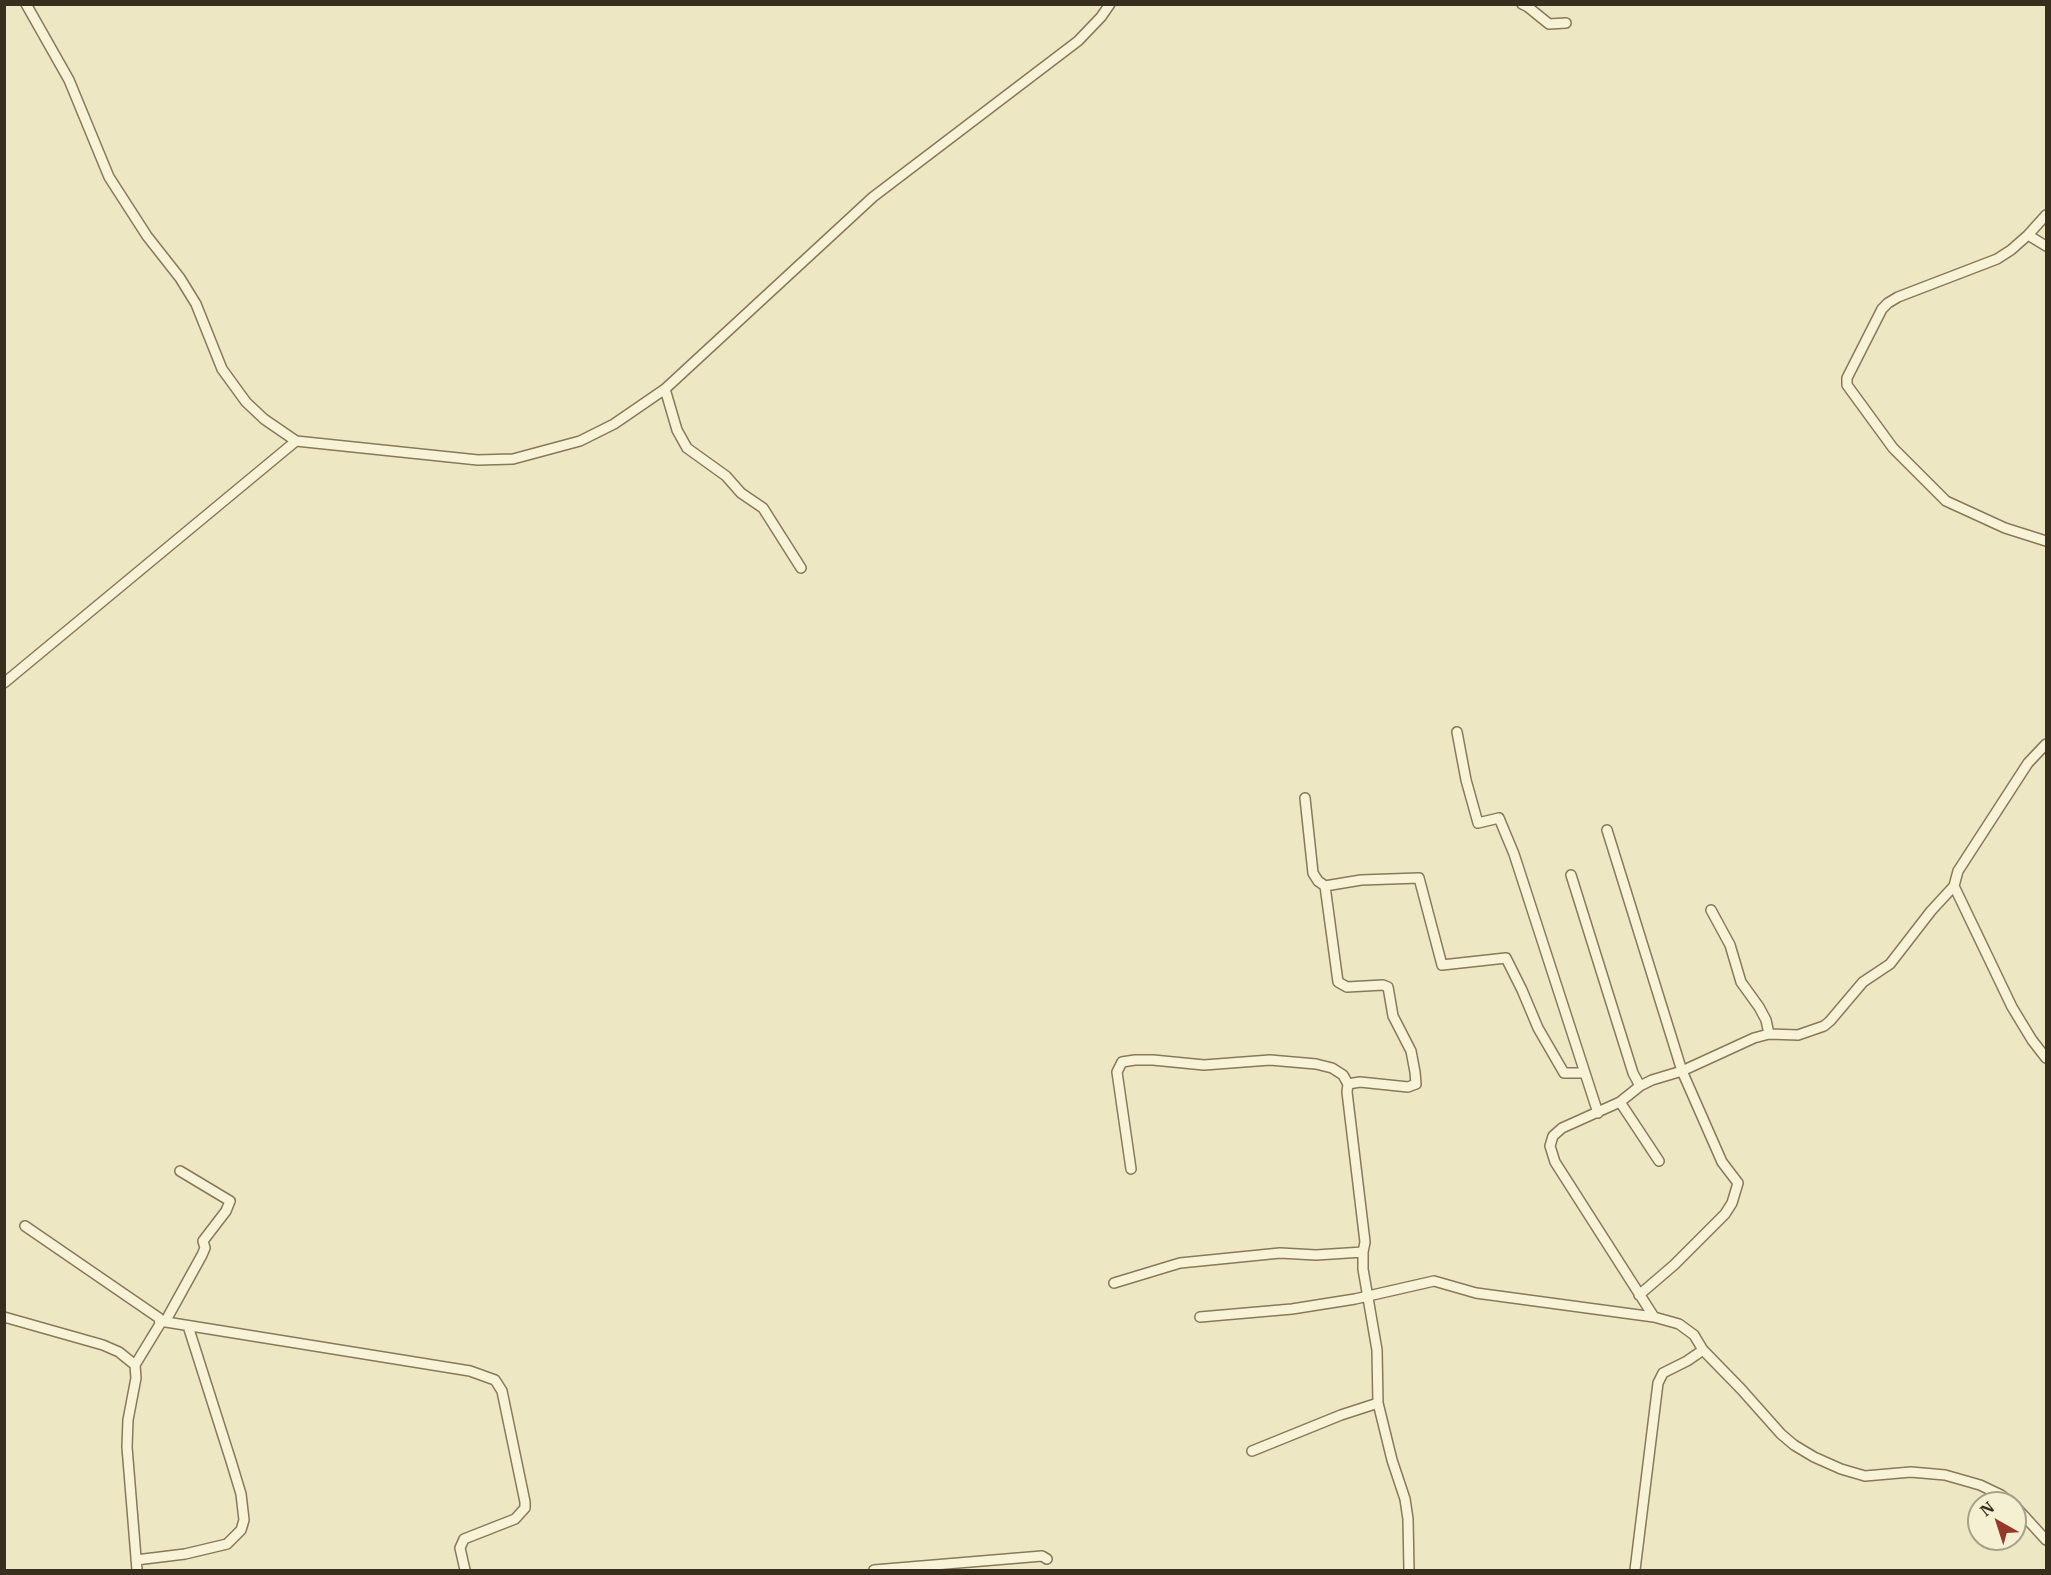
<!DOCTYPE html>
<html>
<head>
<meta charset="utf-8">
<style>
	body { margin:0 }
	#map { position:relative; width:2051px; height:1575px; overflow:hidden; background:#eee7c3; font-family:"IBM Plex Serif",serif }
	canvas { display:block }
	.frame { position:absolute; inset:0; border:6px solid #382e1e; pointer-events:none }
	.north { position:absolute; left:1967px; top:1491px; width:60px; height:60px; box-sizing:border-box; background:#f5f0d2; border:2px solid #a9a28a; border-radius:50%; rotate:321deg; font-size:16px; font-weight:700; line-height:24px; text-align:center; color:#382e1e }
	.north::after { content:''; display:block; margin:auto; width:21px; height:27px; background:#96392b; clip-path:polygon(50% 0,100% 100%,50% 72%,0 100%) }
</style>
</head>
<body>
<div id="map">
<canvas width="2051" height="1575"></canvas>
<div class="frame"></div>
<div class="north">N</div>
</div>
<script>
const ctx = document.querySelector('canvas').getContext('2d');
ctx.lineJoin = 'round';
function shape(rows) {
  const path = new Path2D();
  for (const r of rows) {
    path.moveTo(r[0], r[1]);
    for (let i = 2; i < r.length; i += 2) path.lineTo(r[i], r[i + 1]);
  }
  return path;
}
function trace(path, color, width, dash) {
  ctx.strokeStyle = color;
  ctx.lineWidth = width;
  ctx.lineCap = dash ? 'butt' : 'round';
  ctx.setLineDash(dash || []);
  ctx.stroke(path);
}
const minor = shape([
	[26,4,69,80,109,177,147,236,180,278,196,304,222,369,246,402,264,419,296,441,478,460,513,459,580,441,614,424,665,389,873,197,1078,41,1101,17,1110,4],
	[1522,4,1528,7,1549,24,1566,23],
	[2046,215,2028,235,2011,250,1997,259,1898,297,1888,303,1882,309,1847,378,1847,385,1893,448,1946,501,2005,528,2046,541],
	[2028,235,2046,246],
	[665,389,677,430,687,448,726,476,741,493,763,508,801,568],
	[4,683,296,441],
	[1457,732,1466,780,1478,823,1499,818,1514,854,1598,1113],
	[2046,744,2028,763,1958,871,1954,886,2012,1007,2032,1040,2046,1058],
	[1305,798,1313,873,1318,881,1325,886],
	[1607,830,1682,1071,1722,1162,1738,1183,1732,1203,1725,1214,1674,1265,1639,1295],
	[1571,875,1633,1073,1640,1086],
	[1711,910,1730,945,1741,982,1759,1007,1766,1020,1769,1034],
	[1620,1102,1659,1161],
	[1131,1169,1117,1072,1122,1062,1135,1060,1153,1060,1204,1065,1270,1060,1316,1064,1332,1068,1343,1075,1348,1084],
	[25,1226,159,1318,160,1324,135,1365],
	[1114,1283,1180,1263,1280,1253,1316,1255,1363,1252],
	[4,1317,103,1345,119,1352,135,1365,136,1378,128,1420,127,1447,137,1570],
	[1200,1317,1292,1309,1355,1299,1434,1281,1476,1293,1654,1317,1679,1324,1694,1335,1703,1350,1741,1389,1781,1434,1794,1445,1814,1457,1841,1469,1865,1476,1911,1472,1945,1475,1980,1485,2001,1495,2012,1503],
	[1654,1317,1555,1162,1550,1146,1553,1136,1562,1128,1620,1102,1640,1086,1652,1080,1682,1071,1754,1038,1769,1034,1798,1035,1824,1026,1830,1021,1863,982,1890,964,1931,911,1954,886],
	[160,1321,470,1371,495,1380,502,1391,525,1502,525,1508,515,1519,464,1539,460,1548,465,1570],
	[165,1322,202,1255,205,1248,203,1241,226,1211,230,1201,180,1171],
	[1252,1451,1341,1415,1378,1403],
	[2015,1506,2046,1540],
	[136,1560,185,1554,227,1544,241,1530,244,1520,241,1494,231,1461,188,1326],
	[874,1570,1042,1556,1047,1559],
	[1409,1570,1408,1519,1405,1499,1392,1460,1378,1403,1377,1350,1363,1269,1363,1252,1365,1242,1347,1092,1348,1084,1360,1082,1408,1087,1416,1084,1415,1072,1411,1051,1393,1016,1388,987,1383,985,1347,987,1338,982,1325,886,1361,880,1419,878,1442,965,1506,958,1522,990,1538,1028,1564,1073,1584,1073],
	[1635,1570,1658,1383,1663,1373,1687,1361,1703,1350]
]);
trace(minor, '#88795a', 12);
trace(minor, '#f8f3d6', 9);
</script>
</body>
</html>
